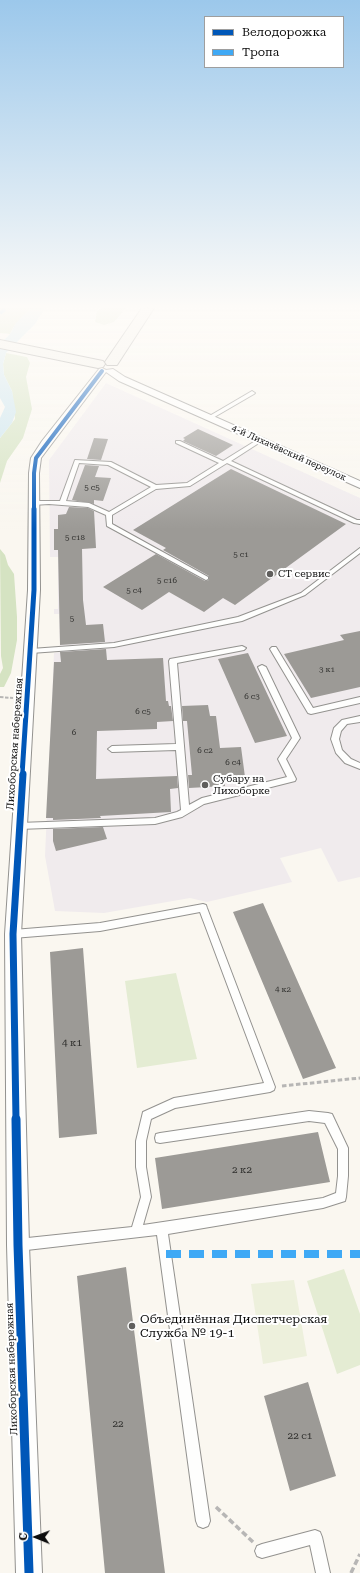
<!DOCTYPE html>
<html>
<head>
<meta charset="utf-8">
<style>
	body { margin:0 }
	#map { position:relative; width:360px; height:1573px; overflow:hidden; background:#faf7f0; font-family:"Roboto Serif",serif }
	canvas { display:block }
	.legend { position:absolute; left:204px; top:16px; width:140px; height:52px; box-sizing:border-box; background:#fff; border:1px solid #9e9e9e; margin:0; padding:5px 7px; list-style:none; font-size:12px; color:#0c0c0c }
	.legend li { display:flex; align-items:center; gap:8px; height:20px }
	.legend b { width:20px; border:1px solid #9e9e9e }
	.north { position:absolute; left:16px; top:1517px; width:40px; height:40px; -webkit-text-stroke:3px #fff; paint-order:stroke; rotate:271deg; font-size:11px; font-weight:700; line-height:16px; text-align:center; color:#0c0c0c }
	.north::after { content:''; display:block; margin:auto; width:14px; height:18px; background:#0c0c0c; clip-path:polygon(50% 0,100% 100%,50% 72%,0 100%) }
</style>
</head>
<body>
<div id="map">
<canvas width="360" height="1573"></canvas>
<ul class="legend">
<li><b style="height:5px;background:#0057b8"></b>Велодорожка</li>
<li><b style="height:5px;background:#3fa9f5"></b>Тропа</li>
</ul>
<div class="north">С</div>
</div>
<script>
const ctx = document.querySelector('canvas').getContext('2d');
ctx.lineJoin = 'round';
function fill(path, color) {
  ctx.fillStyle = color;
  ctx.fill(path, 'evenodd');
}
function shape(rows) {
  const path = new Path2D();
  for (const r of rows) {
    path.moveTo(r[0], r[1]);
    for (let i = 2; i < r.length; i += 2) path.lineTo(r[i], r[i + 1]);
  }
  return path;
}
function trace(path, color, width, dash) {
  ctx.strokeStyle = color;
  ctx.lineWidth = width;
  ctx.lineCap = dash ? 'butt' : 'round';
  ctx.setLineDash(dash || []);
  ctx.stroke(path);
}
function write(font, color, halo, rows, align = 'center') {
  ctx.font = font + ' "Roboto Serif",serif';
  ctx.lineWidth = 4;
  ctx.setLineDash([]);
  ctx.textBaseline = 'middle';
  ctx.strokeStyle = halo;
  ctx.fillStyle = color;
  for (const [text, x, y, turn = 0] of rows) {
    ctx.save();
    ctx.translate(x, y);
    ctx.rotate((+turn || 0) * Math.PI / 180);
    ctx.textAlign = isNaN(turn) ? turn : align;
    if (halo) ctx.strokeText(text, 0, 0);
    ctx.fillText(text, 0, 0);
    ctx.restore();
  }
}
const industrial = shape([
	[106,383,360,498,360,877,338,882,321,848,280,858,292,882,207,902,190,898,104,913,55,911,45,856,54,653,60,652,60,649,59,614,54,614,54,609,58,609,58,557,50,557,49,460]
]);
const green = shape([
	[176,973,197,1059,137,1068,125,981],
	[344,1269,360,1314,360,1365,337,1374,307,1281]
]);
const forest = shape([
	[0,308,31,308,14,326,10,334,0,333],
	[101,308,126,308,114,322,104,325,95,322,97,311],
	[6,353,27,357,30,363,26,377,32,409,23,438,7,461,0,483,0,438,15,419,12,391,4,375,3,364],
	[0,549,5,555,8,565,14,574,17,617,17,640,11,673,4,687,0,687,0,674,3,668,1,656]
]);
const pitch = shape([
	[294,1280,307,1356,263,1364,251,1284]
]);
const water = shape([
	[31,308,45,308,35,324,6,353,3,364,4,375,12,391,16,412,12,423,0,438,0,418,5,407,0,398,0,344,10,334,16,323]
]);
const building = shape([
	[198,429,233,445,216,456,183,441,185,439,183,438],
	[94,438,108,439,101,460,87,459],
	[85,465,99,466,95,477,111,478,103,501,94,500,94,504,72,500],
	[231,469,346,524,235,605,223,598,204,612,169,592,142,610,103,587,156,554,205,581,209,580,209,576,163,550,166,548,133,530],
	[69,507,88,508,94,511,96,548,82,549,83,600,86,625,103,624,105,642,60,645,58,550,54,550,54,529,58,529,58,515,66,514],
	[360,631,360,687,311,698,284,654,344,640,340,635],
	[106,649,107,660,163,658,166,701,168,701,169,706,171,706,173,721,157,722,157,729,97,731,96,779,177,776,178,788,170,789,171,812,100,816,101,818,53,820,53,818,46,818,54,662,61,662,60,652],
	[248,653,287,736,255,743,218,659],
	[208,705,210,716,216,716,220,748,241,747,245,777,224,778,225,786,189,788,188,775,192,775,187,721,183,721,182,706],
	[103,827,107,839,56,851,53,841,53,829],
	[263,903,336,1068,303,1079,233,912],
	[83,948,97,1134,59,1138,50,952],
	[318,1132,330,1182,162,1209,155,1158],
	[126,1267,165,1573,105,1573,77,1276],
	[308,1382,336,1476,290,1491,264,1396]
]);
const pathFar2 = shape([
	[0,697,13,698]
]);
const pathFar1 = shape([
	[282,1086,360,1078]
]);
const path = shape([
	[216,1507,253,1542],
	[351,1573,360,1554]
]);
const lane = shape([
	[252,391,255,393,254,394,211,419,206,418,252,391],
	[260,438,262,439,262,441,231,461,357,520,360,520,360,524,354,523,227,463,190,486,156,489,112,515,112,524,208,577,208,579,206,580,107,526,106,515,88,507,49,504,33,505,30,503,33,501,60,501,75,460,111,462,156,485,187,483,219,463,176,443,176,441,180,441,223,461,260,438],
	[79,463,108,465,151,487,109,512,89,503,66,501,79,463],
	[360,548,360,553,305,595,242,621,114,647,31,653,27,651,31,649,114,643,238,617,301,593,360,548],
	[242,646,246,648,244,650,177,663,189,805,202,798,287,777,278,759,292,738,258,667,262,665,266,667,300,738,286,759,296,779,295,781,204,804,182,817,155,824,19,829,16,828,15,826,16,824,19,823,155,818,177,812,181,810,176,750,112,752,108,749,112,746,176,744,169,661,170,659,242,646],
	[272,647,276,647,313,708,360,697,360,703,311,714,308,713,270,649,272,647],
	[360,716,360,722,347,724,341,731,339,739,342,750,351,759,360,763,360,769,345,763,336,753,331,739,334,728,342,720,360,716],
	[203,904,206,905,207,908,275,1087,274,1090,270,1092,175,1108,151,1119,146,1141,146,1167,151,1197,143,1225,323,1198,336,1193,338,1176,338,1149,325,1123,309,1121,160,1143,156,1142,155,1138,156,1134,160,1133,309,1111,328,1113,332,1114,348,1148,348,1176,346,1197,345,1201,323,1208,168,1234,210,1521,208,1526,203,1528,198,1526,196,1521,157,1235,18,1251,14,1249,12,1245,14,1241,18,1239,132,1227,141,1197,136,1167,136,1141,143,1112,174,1098,264,1083,200,912,100,931,13,938,10,937,8,934,10,931,13,930,100,923,203,904],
	[315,1530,320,1532,322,1537,330,1573,316,1573,310,1545,262,1558,257,1556,255,1551,257,1546,262,1544,315,1530]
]);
const street = shape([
	[102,368,106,370,113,369,125,377,360,481,360,488,119,381,106,372,41,458,39,473,40,590,21,934,29,1245,42,1573,16,1573,7,1245,5,934,28,590,29,473,31,458,42,441,99,369,102,368]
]);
const secondary = shape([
	[142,308,154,308,117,365,107,365,105,362,142,308],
	[0,340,98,360,103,361,105,364,103,367,98,368,0,348,0,340]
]);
const quietFar1 = shape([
	[0,313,7,308]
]);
const quiet = shape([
	[166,1254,360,1254]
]);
const cyclewayFar3 = shape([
	[34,510,34,473,36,458,102,371]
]);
const cyclewayFar2 = shape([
	[22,775,34,590,34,509]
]);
const cyclewayFar1 = shape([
	[16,1120,13,934,23,774]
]);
const cycleway = shape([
	[16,1119,18,1245,29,1573]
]);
const markers = [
	[270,574,4,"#5f5e5c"],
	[205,785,4,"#5f5e5c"],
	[132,1326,4,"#5f5e5c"]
];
const numberNames = [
	["5 с5",92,488],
	["5 с18",75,538],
	["5 с1",241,555],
	["5 с16",167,581],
	["5 с4",134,591],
	["5",72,619],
	["3 к1",327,670],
	["6 с3",252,697],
	["6 с5",143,712],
	["6",74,733],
	["6 с2",205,751],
	["6 с4",233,763],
	["4 к2",283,990]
];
const farStreetnames = [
	["4-й Лихачёвский переулок",289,453,24]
];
const poiNames = [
	["СТ сервис",278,574],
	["Субару на",213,779],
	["Лихоборке",213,791]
];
const streetNames = [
	["Лихоборская набережная",15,744,-86],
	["Лихоборская набережная",12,1369,-92]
];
const nearNumbernames = [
	["4 к1",72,1043],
	["2 к2",242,1170],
	["22",118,1424],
	["22 с1",300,1436]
];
const nearPoinames = [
	["Объединённая Диспетчерская",140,1319],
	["Служба № 19-1",140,1333]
];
fill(industrial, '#f0ebed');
fill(green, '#e4ecd3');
fill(forest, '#d5e3c2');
fill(pitch, '#edf0dc');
fill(water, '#cbe5ef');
fill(building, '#9c9a96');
trace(lane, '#93928f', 2);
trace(street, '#93928f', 2);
trace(secondary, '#8a8885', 2);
trace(pathFar2, '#b7b6b5', 2, [3.5, 1.5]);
trace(pathFar1, '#b7b6b5', 3, [4.5, 2.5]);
trace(path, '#b7b6b5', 3.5, [6, 3]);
fill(lane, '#fefefd');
fill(street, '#fefefd');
fill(secondary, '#f3f1e9');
trace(quietFar1, '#3fa9f5', 3.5, [6, 3.5]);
trace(quiet, '#3fa9f5', 8, [15, 8]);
trace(cyclewayFar3, '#0057b8', 4);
trace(cyclewayFar2, '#0057b8', 5);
trace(cyclewayFar1, '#0057b8', 7);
trace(cycleway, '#0057b8', 9);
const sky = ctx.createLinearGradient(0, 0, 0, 529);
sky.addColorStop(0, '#9cc8eb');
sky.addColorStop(0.58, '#fdfbf8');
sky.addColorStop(1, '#fdfbf800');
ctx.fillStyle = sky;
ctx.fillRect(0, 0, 360, 529);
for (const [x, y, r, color] of markers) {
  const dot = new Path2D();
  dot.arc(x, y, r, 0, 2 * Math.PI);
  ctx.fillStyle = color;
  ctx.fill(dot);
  trace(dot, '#fff', 1.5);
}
write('8px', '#30302e', null, numberNames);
write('9px', '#0c0c0c', '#fff', farStreetnames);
write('10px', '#0c0c0c', '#fff', poiNames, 'left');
write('10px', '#0c0c0c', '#fff', streetNames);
write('10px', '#30302e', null, nearNumbernames);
write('12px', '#0c0c0c', '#fff', nearPoinames, 'left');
</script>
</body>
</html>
